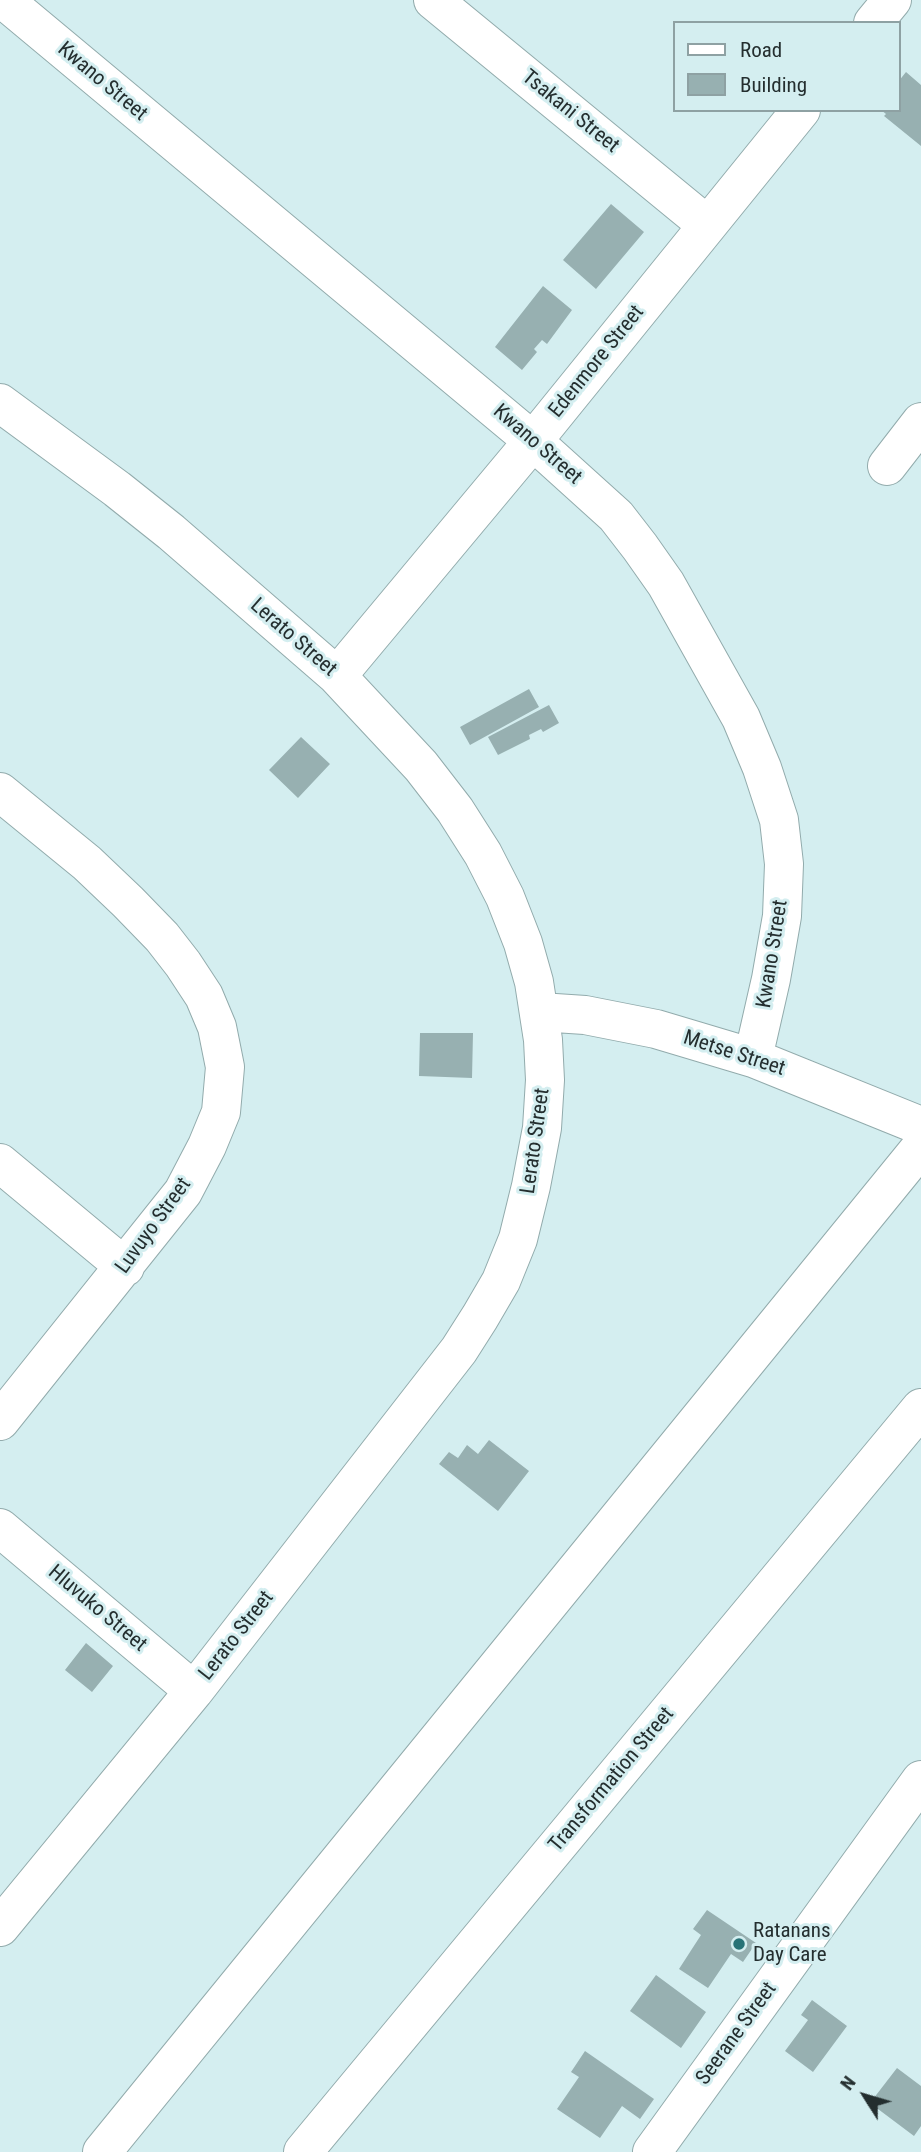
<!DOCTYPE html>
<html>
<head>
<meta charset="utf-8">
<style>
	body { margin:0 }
	#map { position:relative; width:921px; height:2152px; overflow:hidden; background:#d4eef0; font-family:"Roboto Condensed",sans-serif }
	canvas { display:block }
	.legend { position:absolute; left:673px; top:21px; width:228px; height:91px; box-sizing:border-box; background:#d4eef0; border:2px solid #8ea1a3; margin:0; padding:9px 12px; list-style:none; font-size:21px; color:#242e2f }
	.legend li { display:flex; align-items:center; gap:14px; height:35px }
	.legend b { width:35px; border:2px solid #8ea1a3 }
	.north { position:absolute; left:830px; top:2061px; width:70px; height:70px; -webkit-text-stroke:5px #d4eef0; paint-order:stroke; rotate:307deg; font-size:19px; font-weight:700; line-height:28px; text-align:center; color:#242e2f }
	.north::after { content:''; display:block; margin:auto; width:24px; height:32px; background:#242e2f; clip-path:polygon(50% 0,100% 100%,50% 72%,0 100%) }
</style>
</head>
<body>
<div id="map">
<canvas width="921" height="2152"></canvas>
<ul class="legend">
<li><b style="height:9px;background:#fff"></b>Road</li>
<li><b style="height:19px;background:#97b0b1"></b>Building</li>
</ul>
<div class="north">N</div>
</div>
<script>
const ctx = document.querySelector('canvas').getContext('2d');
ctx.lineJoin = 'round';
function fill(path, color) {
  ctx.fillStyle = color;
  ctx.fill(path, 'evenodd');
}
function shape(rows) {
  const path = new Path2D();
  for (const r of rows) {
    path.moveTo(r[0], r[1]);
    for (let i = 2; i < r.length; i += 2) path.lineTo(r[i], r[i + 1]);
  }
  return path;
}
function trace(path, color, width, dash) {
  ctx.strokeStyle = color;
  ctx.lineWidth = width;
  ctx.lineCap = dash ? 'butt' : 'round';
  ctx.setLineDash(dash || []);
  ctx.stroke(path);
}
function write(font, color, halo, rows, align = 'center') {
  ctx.font = font + ' "Roboto Condensed",sans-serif';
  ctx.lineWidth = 6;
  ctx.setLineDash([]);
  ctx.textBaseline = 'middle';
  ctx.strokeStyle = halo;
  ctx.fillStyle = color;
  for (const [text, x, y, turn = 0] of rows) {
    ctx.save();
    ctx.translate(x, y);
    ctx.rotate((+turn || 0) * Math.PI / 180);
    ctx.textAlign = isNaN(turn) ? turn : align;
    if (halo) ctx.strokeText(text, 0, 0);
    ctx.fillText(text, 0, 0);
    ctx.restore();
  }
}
const building = shape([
	[906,72,921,85,921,146,884,116,886,114,881,110,898,110,898,82],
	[611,204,644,232,596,289,563,260],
	[543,286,572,310,547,344,542,340,534,349,537,352,522,370,495,347],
	[529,689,539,707,470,745,460,727],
	[549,705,559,723,543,732,541,729,529,735,530,739,498,755,488,737],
	[301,737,330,764,298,798,269,770],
	[420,1033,473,1033,472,1078,419,1076],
	[489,1440,529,1471,498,1511,439,1464,449,1452,458,1458,467,1445,478,1454],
	[86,1643,113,1666,92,1692,65,1670],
	[707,1910,756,1943,743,1962,731,1954,708,1988,679,1969,701,1935,693,1929],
	[656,1975,706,2012,681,2048,630,2011],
	[812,2000,847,2026,813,2072,785,2051,808,2020,801,2015],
	[585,2051,654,2099,640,2119,622,2106,600,2138,557,2109,579,2077,571,2072],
	[897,2068,921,2086,921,2126,914,2136,870,2103]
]);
const minor = shape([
	[4,0,533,441,616,516,640,547,666,584,741,718,762,768,779,820,784,864,782,916,771,979,753,1058],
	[433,0,707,225],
	[873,23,892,0],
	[0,403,117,489,171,532,337,676,421,766,455,810,483,854,505,897,523,943,534,982,543,1040,545,1080,542,1128,531,1186,518,1239,501,1281,480,1317,459,1350,194,1691,0,1927],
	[887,466,921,422],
	[337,676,533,441,801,110],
	[0,792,87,863,128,902,162,937,183,964,204,996,217,1027,225,1067,221,1112,207,1146,183,1192,0,1421],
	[540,1012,585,1015,656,1029,753,1058,921,1126],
	[0,1163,125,1267],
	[0,1528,194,1691],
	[102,2152,921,1147],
	[652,2152,921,1780]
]);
const tertiary = shape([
	[303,2152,921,1408]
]);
const markers = [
	[739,1944,7,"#287377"]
];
const streetNames = [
	["Kwano Street",102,82,40],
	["Tsakani Street",570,112,39],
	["Edenmore Street",597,362,-51],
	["Kwano Street",537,445,41],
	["Lerato Street",293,638,41],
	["Kwano Street",773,954,-81],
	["Metse Street",734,1054,18],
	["Lerato Street",536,1141,-82],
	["Luvuyo Street",154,1226,-54],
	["Hluvuko Street",97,1609,40],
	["Lerato Street",237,1636,-52],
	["Transformation Street",612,1780,-50],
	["Seerane Street",737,2034,-54]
];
const poiNames = [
	["Ratanans",753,1932],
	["Day Care",753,1956]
];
fill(building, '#97b0b1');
trace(minor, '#92abac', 40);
trace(tertiary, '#92abac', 40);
trace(minor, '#fff', 38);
trace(tertiary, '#fff', 38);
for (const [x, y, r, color] of markers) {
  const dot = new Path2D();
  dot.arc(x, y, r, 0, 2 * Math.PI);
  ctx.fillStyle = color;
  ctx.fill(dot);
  trace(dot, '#d4eef0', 2.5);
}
write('21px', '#242e2f', '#d4eef0', streetNames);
write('21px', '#242e2f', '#d4eef0', poiNames, 'left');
</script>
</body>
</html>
